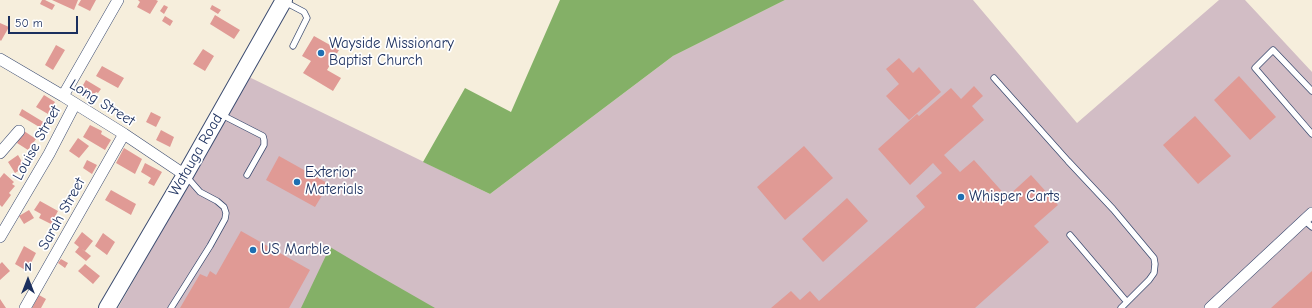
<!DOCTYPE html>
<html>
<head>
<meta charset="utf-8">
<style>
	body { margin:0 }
	#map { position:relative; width:1312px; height:308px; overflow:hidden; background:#f6eedc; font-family:"Comic Neue",sans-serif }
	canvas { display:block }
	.north { position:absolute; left:8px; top:260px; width:40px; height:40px; -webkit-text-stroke:3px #fff; paint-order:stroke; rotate:0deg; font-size:11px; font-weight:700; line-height:16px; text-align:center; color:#1b2f5e }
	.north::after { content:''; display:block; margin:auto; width:14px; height:18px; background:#1b2f5e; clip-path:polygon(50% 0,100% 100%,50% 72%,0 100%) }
	.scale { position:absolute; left:8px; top:16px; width:70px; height:18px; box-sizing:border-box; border:2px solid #1b2f5e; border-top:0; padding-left:5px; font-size:12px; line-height:14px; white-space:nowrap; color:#1b2f5e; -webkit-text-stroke:3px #fff; paint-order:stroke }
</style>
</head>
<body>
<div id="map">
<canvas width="1312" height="308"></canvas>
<div class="north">N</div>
<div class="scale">50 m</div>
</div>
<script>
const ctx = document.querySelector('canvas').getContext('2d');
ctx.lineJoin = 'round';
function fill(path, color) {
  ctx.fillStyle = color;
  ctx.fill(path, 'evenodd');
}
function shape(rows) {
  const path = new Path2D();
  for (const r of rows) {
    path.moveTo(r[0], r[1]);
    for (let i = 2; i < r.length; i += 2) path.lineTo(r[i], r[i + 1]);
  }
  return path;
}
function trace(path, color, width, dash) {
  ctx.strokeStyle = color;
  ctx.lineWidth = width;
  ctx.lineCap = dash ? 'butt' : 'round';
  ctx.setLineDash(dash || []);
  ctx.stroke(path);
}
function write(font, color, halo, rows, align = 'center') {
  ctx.font = font + ' "Comic Neue",sans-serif';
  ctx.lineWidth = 3.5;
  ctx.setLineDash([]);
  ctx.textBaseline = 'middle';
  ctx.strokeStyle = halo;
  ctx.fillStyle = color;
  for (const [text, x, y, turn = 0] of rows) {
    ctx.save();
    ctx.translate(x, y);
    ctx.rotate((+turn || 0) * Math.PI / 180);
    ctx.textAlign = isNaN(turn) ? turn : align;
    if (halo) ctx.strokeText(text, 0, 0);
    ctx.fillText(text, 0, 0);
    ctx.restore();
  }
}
const industrial = shape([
	[785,0,973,0,1077,123,1219,0,1245,0,1312,72,1312,308,118,308,249,77,490,194,673,56]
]);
const forest = shape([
	[560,0,785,0,673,56,490,194,423,162,465,88,511,112],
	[330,247,374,273,435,308,301,308]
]);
const building = shape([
	[42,0,45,0,55,5,52,10,40,4],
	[52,0,78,0,74,10],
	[81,0,96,0,90,11,78,5],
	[138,0,156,0,158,1,150,14,137,7,140,2],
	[164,5,168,7,164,14,160,11],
	[212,5,221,10,218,14,210,9],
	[215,15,240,30,234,39,210,24],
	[165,16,173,21,170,26,162,21],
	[0,23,9,27,1,41,0,40],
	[314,36,339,50,327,70,341,78,333,91,303,73,311,61,302,56],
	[56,45,65,50,53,70,45,65],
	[203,49,214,56,205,71,193,64],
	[899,58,913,73,919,67,941,92,909,120,886,96,899,84,886,69],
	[102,66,124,78,118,88,96,76],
	[1239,76,1276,117,1250,140,1214,100],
	[86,80,101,89,98,93,96,92,91,99,79,92],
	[974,86,983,96,972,106,984,120,944,155,960,172,974,160,1007,197,1031,175,1058,205,1034,226,1049,242,975,308,771,308,791,291,800,300,810,291,819,301,925,207,916,196,942,173,933,163,910,185,878,149,917,114,919,116,951,88,961,99],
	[44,95,55,102,48,114,36,107],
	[22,109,45,123,41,128,19,115],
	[151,112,161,117,156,127,146,122],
	[1195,116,1231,156,1198,184,1163,145],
	[90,125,102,131,101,134,111,140,105,150,83,137],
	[161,130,174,137,170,147,156,140],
	[24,131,36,139,28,150,17,143],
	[78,138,89,146,79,158,69,151],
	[804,146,833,178,785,220,757,187],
	[124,148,142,159,135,174,116,163],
	[18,155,25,167,15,173,8,162],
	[279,156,329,184,315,207,266,180],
	[87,160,97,165,92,174,83,168],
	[145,163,162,172,154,186,148,183,151,178,141,172],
	[4,173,14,182,12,184,15,186,9,193,11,195,2,207,0,205,0,178],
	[111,190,136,204,131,215,105,200],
	[847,198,868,221,823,262,802,239],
	[40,201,58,211,51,224,39,218,41,214,34,210],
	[29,210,34,218,24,224,19,216],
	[241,231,310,270,289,308,180,308,200,274,207,277,210,271,216,275],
	[82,232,93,241,85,251,81,248,91,256,86,261,75,252,79,247,74,243],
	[103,233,115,242,107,255,95,246],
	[24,246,36,253,27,271,15,264],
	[61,259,68,263,65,268,58,263],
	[2,262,10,271,0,280,0,264],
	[85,264,100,276,93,284,78,271],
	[1312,271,1312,308,1271,308],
	[39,295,46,299,41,308,32,308],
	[0,299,6,308,0,308]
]);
const lane = shape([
	[285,2,304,12,307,18,293,46],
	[994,78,1068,161,1113,209,1154,258,1155,264,1154,273,1149,280,1121,308],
	[1312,91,1273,50,1255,68,1312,134],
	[220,114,263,136,264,140,264,145,247,175],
	[1304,220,1312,227],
	[1070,235,1127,302],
	[171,308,210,246,225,219,226,213,224,207,217,201,200,192,186,176]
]);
const street = shape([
	[0,59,63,96,124,134,185,175],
	[63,96,118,0],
	[0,153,19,131],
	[0,237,49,154,75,104],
	[25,308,124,134],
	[1210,308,1312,213]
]);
const secondary = shape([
	[107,308,185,175,284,0]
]);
const markers = [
	[321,53,4,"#1f6fb2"],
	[297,182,4,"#1f6fb2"],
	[961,197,4,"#1f6fb2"],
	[253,250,4,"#1f6fb2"]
];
const poiNames = [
	["Wayside Missionary",329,44],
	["Baptist Church",329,61],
	["Exterior",305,173],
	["Materials",305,190],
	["Whisper Carts",969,197],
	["US Marble",261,250]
];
const streetNames = [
	["Long Street",102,103,32],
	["Louise Street",37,143,-61],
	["Watauga Road",196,155,-60],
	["Sarah Street",62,214,-61]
];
fill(industrial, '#d2bdc5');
fill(forest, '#84b067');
fill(building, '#e09a95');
trace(lane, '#3c4c71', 7);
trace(street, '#3c4c71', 12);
trace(secondary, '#3c4c71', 18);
trace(lane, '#fff', 5.5);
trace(street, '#fff', 11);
trace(secondary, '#fff', 16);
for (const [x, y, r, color] of markers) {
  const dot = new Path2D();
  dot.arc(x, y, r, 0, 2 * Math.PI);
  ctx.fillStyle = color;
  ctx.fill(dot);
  trace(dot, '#fff', 1.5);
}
write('15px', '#1b2f5e', '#fff', poiNames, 'left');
write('15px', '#1b2f5e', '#fff', streetNames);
</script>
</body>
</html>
